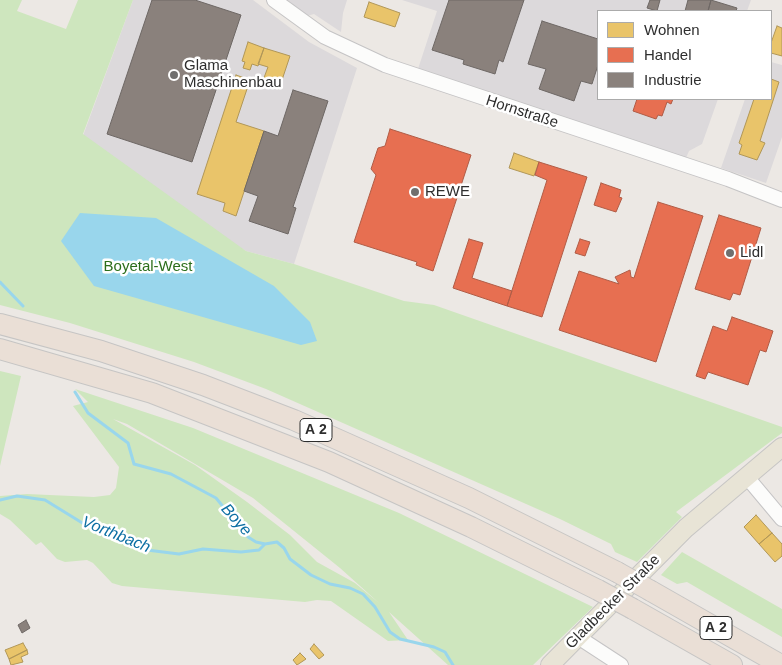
<!DOCTYPE html>
<html>
<head>
<meta charset="utf-8">
<style>
	body { margin:0 }
	#map { position:relative; width:782px; height:665px; overflow:hidden; background:#ece8e4; font-family:Arial,sans-serif }
	canvas { display:block }
	.legend { position:absolute; left:597px; top:10px; width:175px; height:90px; box-sizing:border-box; background:#fff; border:1px solid #ababab; margin:0; padding:6px 9px; list-style:none; font-size:15px; color:#2e2e2e }
	.legend li { display:flex; align-items:center; gap:10px; height:25px }
	.legend b { width:25px; border:1px solid #ababab }
</style>
</head>
<body>
<div id="map">
<canvas width="782" height="665"></canvas>
<ul class="legend">
<li><b style="height:14px;background:#e9c46a"></b>Wohnen</li>
<li><b style="height:14px;background:#e76f51"></b>Handel</li>
<li><b style="height:14px;background:#8a817c"></b>Industrie</li>
</ul>
</div>
<script>
const ctx = document.querySelector('canvas').getContext('2d');
ctx.lineJoin = 'round';
function fill(path, color) {
  ctx.fillStyle = color;
  ctx.fill(path, 'evenodd');
}
function shape(rows) {
  const path = new Path2D();
  for (const r of rows) {
    path.moveTo(r[0], r[1]);
    for (let i = 2; i < r.length; i += 2) path.lineTo(r[i], r[i + 1]);
  }
  return path;
}
function trace(path, color, width, dash) {
  ctx.strokeStyle = color;
  ctx.lineWidth = width;
  ctx.lineCap = dash ? 'butt' : 'round';
  ctx.setLineDash(dash || []);
  ctx.stroke(path);
}
function write(font, color, halo, rows, align = 'center') {
  ctx.font = font + ' Arial,sans-serif';
  ctx.lineWidth = 5;
  ctx.setLineDash([]);
  ctx.textBaseline = 'middle';
  ctx.strokeStyle = halo;
  ctx.fillStyle = color;
  for (const [text, x, y, turn = 0] of rows) {
    ctx.save();
    ctx.translate(x, y);
    ctx.rotate((+turn || 0) * Math.PI / 180);
    ctx.textAlign = isNaN(turn) ? turn : align;
    if (halo) ctx.strokeText(text, 0, 0);
    ctx.fillText(text, 0, 0);
    ctx.restore();
  }
}
const industrial = shape([
	[133,0,253,0,309,42,357,68,294,264,246,251,77,152],
	[287,0,347,0,343,13,341,32,314,14,307,16],
	[402,0,751,0,747,11,598,11,598,99,718,99,702,144,689,151,686,158,418,69,437,11],
	[771,62,782,65,782,137,766,183,721,168,745,99,771,99]
]);
const green = shape([
	[0,0,22,0,17,11,66,29,78,0,133,0,83,134,246,251,294,264,404,301,434,305,782,427,782,433,676,512,682,517,637,562,615,552,611,544,560,519,266,389,194,362,70,323,0,305],
	[0,371,21,376,0,466],
	[75,389,193,428,399,513,593,607,533,665,448,665,389,612,408,640,388,641,331,601,317,600,305,602,122,586,112,583,93,563,87,560,65,562,57,559,41,542,36,545,10,520,0,514,0,496,27,494,94,497,110,495,116,488,119,467,73,406,88,402],
	[113,419,127,424,253,498,340,568,379,603,355,583,317,562,290,535,247,502,195,465],
	[682,552,782,609,782,637,687,582,677,584,661,575]
]);
const water = shape([
	[80,213,156,218,274,286,310,322,317,341,301,345,94,286,61,241]
]);
const homes = shape([
	[369,2,400,13,395,27,364,17,369,2],
	[777,26,782,28,782,56,771,53,771,43,777,26],
	[248,42,264,48,258,66,252,64,250,70,243,68,245,62,242,61,248,42],
	[264,48,290,56,279,89,262,83,268,67,258,64,264,48],
	[236,75,250,80,236,122,264,131,236,216,223,211,225,203,197,194,236,75],
	[771,79,779,82,760,141,765,143,757,160,739,154,742,145,739,143,754,99,771,99,771,79],
	[514,153,539,162,534,176,509,168,514,153],
	[756,515,772,533,759,544,744,527,756,515],
	[772,533,782,544,782,556,775,562,759,544,772,533],
	[23,643,27,650,9,659,5,650,23,643],
	[314,644,324,655,319,659,310,649,314,644],
	[27,650,28,654,21,657,23,662,11,665,9,659,27,650],
	[300,653,306,659,297,665,293,660,300,653]
]);
const shops = shape([
	[637,99,673,99,671,104,667,102,662,116,658,115,656,119,633,111,637,99],
	[390,129,471,155,433,271,416,265,417,262,354,242,376,175,371,169,378,148,385,146,390,129],
	[539,162,587,177,542,317,507,306,547,180,535,175,539,162],
	[601,183,621,190,619,197,622,198,616,212,594,205,601,183],
	[658,202,703,216,656,362,559,330,579,271,619,284,615,277,630,270,631,277,634,278,658,202],
	[719,215,761,228,740,295,733,293,730,300,695,289,719,215],
	[469,239,483,243,472,278,512,291,507,306,453,288,469,239],
	[580,239,590,242,585,256,575,253,580,239],
	[732,317,773,331,766,352,760,350,748,385,708,372,705,379,696,376,713,326,727,331,732,317]
]);
const industry = shape([
	[152,0,195,0,241,15,192,162,107,134,152,0],
	[449,0,524,0,503,62,499,60,495,74,463,64,464,60,432,50,449,0],
	[650,0,660,0,657,11,647,8,650,0],
	[688,0,711,0,708,11,685,11,688,0],
	[711,0,737,8,736,11,708,11,711,0],
	[542,21,598,39,598,65,592,84,581,81,574,101,539,89,546,69,528,64,542,21],
	[293,90,328,101,293,207,296,208,288,234,249,221,258,196,244,191,264,131,278,136,293,90],
	[26,620,30,628,22,633,18,625,26,620]
]);
const stream = shape([
	[0,282,23,306],
	[75,392,88,413,128,443,134,464,171,474,216,498,248,537,256,542,265,544,277,542,284,548,290,559,311,575,330,584,350,588,363,594,375,607,390,632,400,639,434,647,445,652,453,665],
	[0,500,17,496,45,500,84,524,122,542,147,550,179,554,203,549,241,552,259,550,265,544]
]);
const minor = shape([
	[274,0,325,37,385,65,728,179,782,200],
	[746,476,782,519],
	[578,637,621,665]
]);
const major = shape([
	[550,665,686,528,782,447]
]);
const highway = shape([
	[0,324,101,351,203,385,294,420,469,498,617,572],
	[0,349,152,393,329,462,471,527,598,590],
	[651,591,781,665],
	[633,609,732,665]
]);
const highwayBridge = shape([
	[617,572,651,591],
	[598,590,633,609]
]);
const markers = [
	[174,75,5,"#706f6e"],
	[415,192,5,"#706f6e"],
	[730,253,5,"#706f6e"]
];
const shields = [
	[316,430,32],
	[716,628,32]
];
const shieldNames = [
	["A 2",316,430],
	["A 2",716,628]
];
const poiNames = [
	["Glama",184,66],
	["Maschinenbau",184,83],
	["REWE",425,192],
	["Lidl",740,253]
];
const streetNames = [
	["Hornstraße",522,112,18],
	["Gladbecker Straße",613,602,-45]
];
const parkNames = [
	["Boyetal-West",148,267]
];
const waterNames = [
	["Boye",236,520,48],
	["Vorthbach",116,535,22]
];
fill(industrial, '#dcd9db');
fill(green, '#cee6be');
fill(water, '#99d6ec');
fill(homes, '#e9c46a');
trace(homes, '#b19758', 1);
fill(shops, '#e76f51');
trace(shops, '#b05c46', 1);
fill(industry, '#8a817c');
trace(industry, '#6e6865', 1);
trace(stream, '#99d6ec', 3);
trace(minor, '#c5c4c5', 16);
trace(major, '#c6c5c4', 20);
trace(highway, '#c6c5c4', 22);
trace(minor, '#fcfcfb', 14);
trace(major, '#e8e4d6', 18);
trace(highway, '#eadfd6', 20);
trace(highwayBridge, '#c6c5c4', 22, []);
trace(highwayBridge, '#eadfd6', 20);
for (const [x, y, r, color] of markers) {
  const dot = new Path2D();
  dot.arc(x, y, r, 0, 2 * Math.PI);
  ctx.fillStyle = color;
  ctx.fill(dot);
  trace(dot, '#fff', 2);
}
for (const [x, y, w] of shields) {
  const box = new Path2D();
  box.roundRect(x - w / 2, y - 11.5, w, 23, 4);
  ctx.fillStyle = '#fff';
  ctx.fill(box);
  trace(box, '#2e2e2e', 1);
}
write('bold 14px', '#2e2e2e', null, shieldNames);
write('15px', '#2e2e2e', '#fff', poiNames, 'left');
write('15px', '#2e2e2e', '#fff', streetNames);
write('15px', '#2c6e1b', '#fff', parkNames);
write('italic 16px', '#0d6fa3', '#fff', waterNames);
</script>
</body>
</html>
